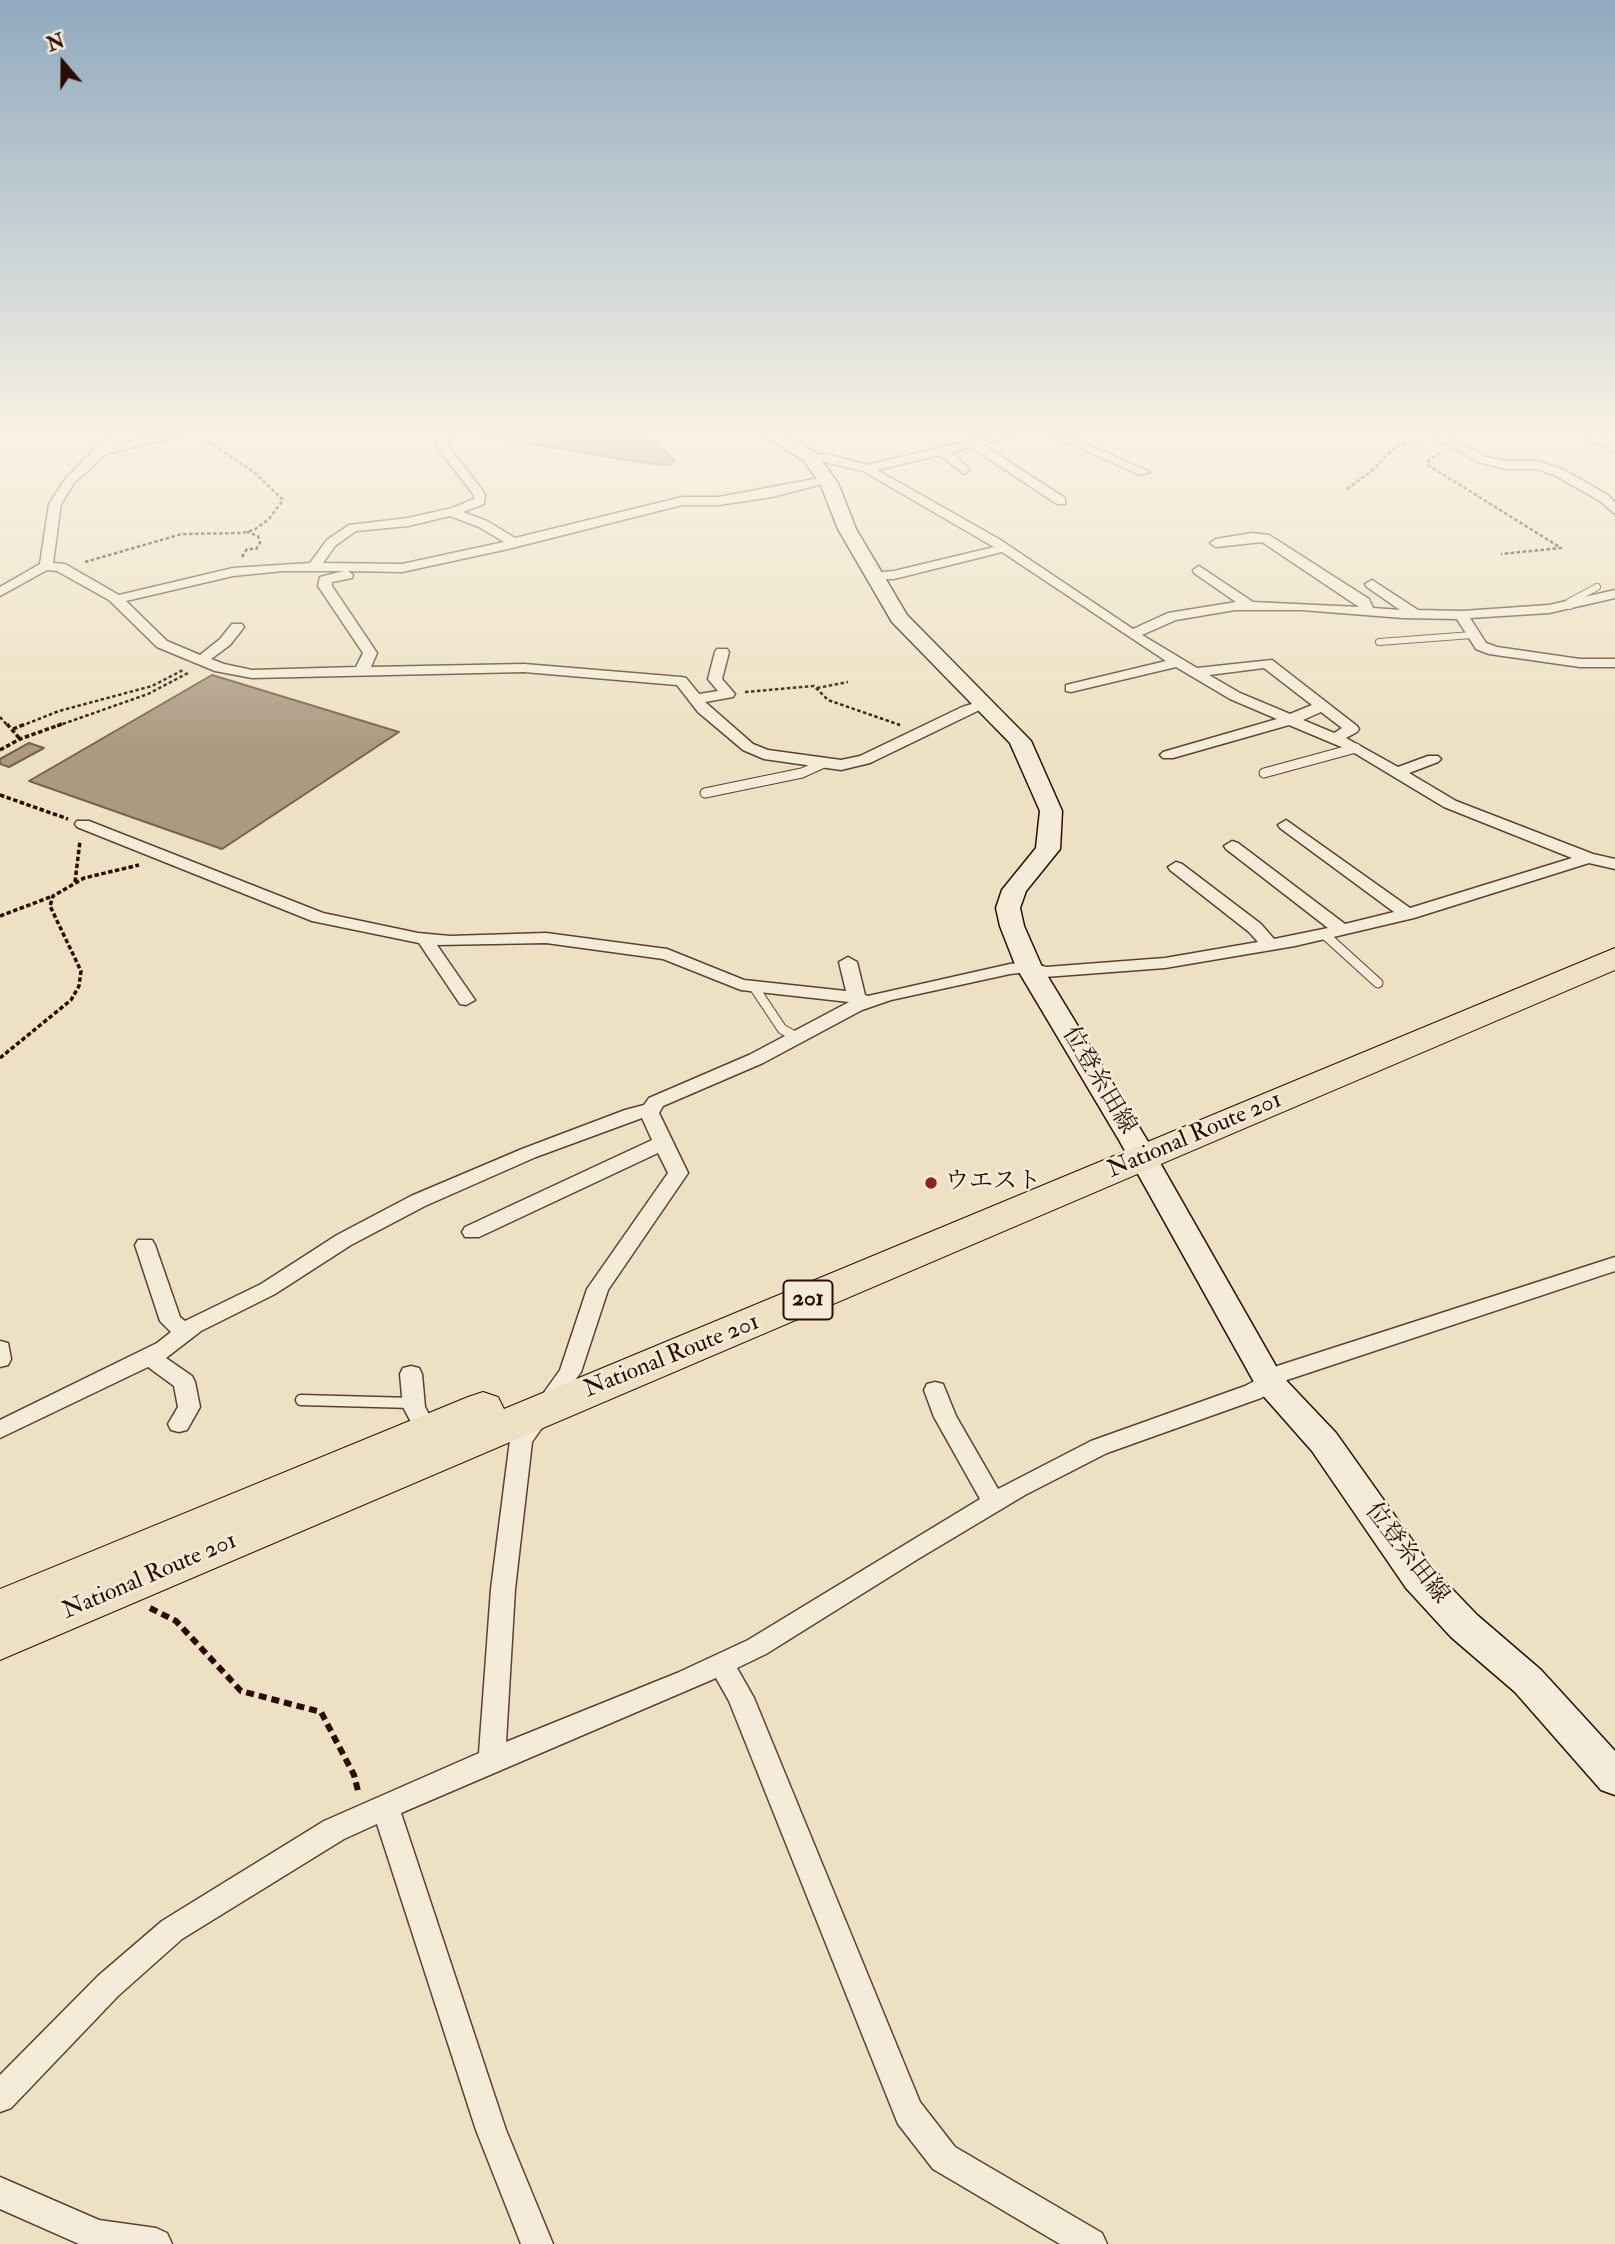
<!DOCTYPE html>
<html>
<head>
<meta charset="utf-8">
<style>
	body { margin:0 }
	#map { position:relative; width:1615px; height:2244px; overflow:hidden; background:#eee1c3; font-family:"IM FELL Double Pica",serif }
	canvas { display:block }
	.north { position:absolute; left:28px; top:28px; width:70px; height:70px; -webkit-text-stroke:5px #f4ecd8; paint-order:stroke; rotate:340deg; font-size:19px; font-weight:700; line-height:28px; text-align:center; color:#2c0c02 }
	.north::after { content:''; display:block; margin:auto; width:24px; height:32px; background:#2c0c02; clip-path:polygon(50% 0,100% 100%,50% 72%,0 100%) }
</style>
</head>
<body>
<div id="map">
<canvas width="1615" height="2244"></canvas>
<div class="north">N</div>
</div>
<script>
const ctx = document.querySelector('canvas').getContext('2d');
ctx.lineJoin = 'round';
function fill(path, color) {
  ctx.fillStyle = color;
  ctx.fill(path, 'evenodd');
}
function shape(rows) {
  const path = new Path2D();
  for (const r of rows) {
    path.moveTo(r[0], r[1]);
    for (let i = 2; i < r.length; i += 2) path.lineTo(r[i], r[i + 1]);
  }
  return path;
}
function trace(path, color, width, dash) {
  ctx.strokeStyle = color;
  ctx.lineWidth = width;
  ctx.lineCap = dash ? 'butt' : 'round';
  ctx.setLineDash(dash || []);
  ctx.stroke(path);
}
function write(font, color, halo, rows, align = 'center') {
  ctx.font = font + ' "IM FELL Double Pica","Noto Serif JP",serif';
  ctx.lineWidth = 5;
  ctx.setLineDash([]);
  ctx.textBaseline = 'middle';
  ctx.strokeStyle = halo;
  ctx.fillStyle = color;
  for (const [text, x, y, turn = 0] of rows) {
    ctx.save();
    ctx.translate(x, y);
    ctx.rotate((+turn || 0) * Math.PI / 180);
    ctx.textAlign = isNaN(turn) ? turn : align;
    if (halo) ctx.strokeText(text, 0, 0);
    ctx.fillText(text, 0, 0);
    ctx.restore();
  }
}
const water = shape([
	[475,431,622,431,638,433,653,441,674,460,672,464,663,465,607,457,470,433,475,431],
	[212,675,399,732,222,849,29,781,212,675],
	[29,743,44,748,9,767,0,764,0,759,29,743]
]);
const pathFar2 = shape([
	[1440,453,1429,460,1428,465,1561,548,1501,554],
	[1347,489,1374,469,1394,448,1421,439],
	[242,557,247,549,256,549,260,543,258,536,247,532],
	[85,562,182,534,242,533,254,530,269,519,283,500,254,472,204,439],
	[817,688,848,682],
	[745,692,814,686,828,700,900,725],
	[0,717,8,726],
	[21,726,59,711,152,686,183,670],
	[57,726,148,694,188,673]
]);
const pathFar1 = shape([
	[7,724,20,739],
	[13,729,25,724],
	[0,750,20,739,62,724],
	[0,795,68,819],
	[75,882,80,841],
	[0,916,53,896],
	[0,1058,71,1000,79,986,81,971,50,906,53,896,84,878,139,865]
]);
const path = shape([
	[150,1608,176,1621,241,1691,321,1712,354,1775,359,1795]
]);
const laneFar2 = shape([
	[1570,606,1569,602,1597,587],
	[1379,642,1472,635]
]);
const laneFar1 = shape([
	[1264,773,1356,748],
	[705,793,802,773,824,763],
	[1324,934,1378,983],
	[754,987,782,1029,798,1038]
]);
const lane = shape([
	[301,1400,413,1403]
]);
const street = shape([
	[113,431,125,431,113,445,179,431,200,431,106,454,74,483,61,504,53,563,65,564,119,595,233,568,310,563,327,540,349,525,408,518,452,508,474,499,473,494,437,447,439,436,445,431,459,431,450,438,449,447,485,494,484,504,463,512,487,521,515,538,682,497,719,497,830,476,830,482,772,497,719,505,682,505,508,549,402,572,348,571,353,575,352,578,332,582,332,586,377,653,371,667,524,664,681,677,686,678,699,694,718,691,708,679,715,652,717,649,727,649,729,652,722,679,735,694,733,697,705,702,753,744,768,750,841,760,860,756,962,707,985,700,992,704,870,763,841,770,764,759,743,750,698,712,677,685,524,672,252,678,215,671,157,647,109,600,57,571,47,570,0,596,0,587,40,564,49,504,66,478,113,431],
	[450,516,479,527,504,542,402,564,323,563,335,546,356,531,408,526,450,516],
	[283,571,344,571,320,577,318,586,363,653,356,667,252,670,224,664,211,659,230,645,244,627,242,624,232,624,220,639,200,655,167,641,126,601,233,576,283,571],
	[1010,431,1029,431,982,444,1065,498,1065,504,1057,504,971,447,951,452,970,470,964,474,940,455,877,470,999,539,1133,629,1168,613,1236,602,1194,573,1193,570,1199,566,1253,602,1359,607,1262,542,1216,547,1210,543,1216,539,1252,533,1269,535,1369,599,1373,608,1400,610,1367,587,1365,584,1372,580,1418,610,1462,611,1549,605,1615,590,1615,598,1549,613,1470,618,1486,643,1497,647,1580,659,1615,659,1615,667,1580,667,1489,654,1476,649,1457,619,1403,618,1302,610,1235,610,1176,620,1142,635,1197,668,1272,660,1357,726,1359,729,1357,732,1346,738,1398,767,1428,756,1438,756,1441,759,1438,762,1409,773,1456,801,1593,854,1615,859,1615,869,1589,863,1414,918,1295,946,1165,968,1045,977,1028,972,1010,974,891,1000,862,1010,763,1063,663,1106,659,1113,688,1173,608,1290,581,1372,532,1442,515,1589,506,1742,677,1673,748,1640,980,1499,934,1417,924,1390,927,1384,935,1382,943,1384,956,1416,998,1489,1091,1441,1245,1386,1262,1377,1271,1368,1615,1257,1615,1271,1287,1380,1278,1389,1261,1398,1107,1453,1025,1495,918,1559,766,1654,737,1668,754,1698,920,2102,955,2147,1102,2233,1107,2244,1060,2244,933,2169,898,2124,729,1701,716,1678,401,1813,506,2130,553,2244,521,2244,476,2130,377,1824,344,1839,182,1939,118,1996,11,2108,0,2112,0,2075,98,1976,162,1921,324,1821,479,1753,491,1589,510,1440,560,1370,587,1289,668,1173,658,1153,479,1237,465,1237,462,1232,465,1227,652,1140,642,1118,536,1157,425,1206,351,1245,275,1294,201,1331,166,1358,192,1376,195,1382,200,1407,187,1430,179,1432,171,1430,168,1424,178,1407,174,1386,148,1367,0,1438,0,1420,157,1343,171,1332,160,1321,135,1245,138,1240,152,1240,155,1245,180,1317,185,1321,261,1284,337,1235,411,1196,522,1149,625,1110,644,1105,649,1098,749,1055,849,1002,741,990,663,959,546,943,437,945,475,1000,466,1005,460,1004,419,943,312,921,77,827,75,824,77,821,89,821,323,913,418,933,450,936,546,933,667,949,744,980,846,991,839,962,848,957,857,962,865,995,868,996,1010,964,1029,962,1046,967,1165,958,1258,942,1249,932,1170,870,1168,867,1176,862,1182,864,1261,924,1274,939,1328,928,1226,849,1224,846,1232,841,1238,843,1345,924,1394,912,1280,828,1278,825,1286,820,1410,908,1572,858,1444,807,1351,751,1289,725,1173,758,1163,758,1160,755,1163,752,1277,719,1230,699,1176,667,1071,692,1066,691,1066,685,1166,661,1002,552,894,579,870,579,870,573,894,571,994,547,863,471,804,457,810,454,830,455,867,465,1010,431],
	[1264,668,1312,705,1290,714,1240,693,1209,675,1264,668],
	[1321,712,1342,728,1334,733,1303,720,1321,712],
	[1042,431,1057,431,1150,472,1140,475,1042,431],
	[1432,431,1447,431,1444,434,1486,457,1506,461,1538,461,1562,469,1608,495,1615,503,1615,514,1600,501,1554,475,1537,469,1506,469,1478,462,1431,436,1429,434,1432,431],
	[1575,431,1589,431,1615,445,1615,453,1575,431],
	[0,1341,8,1343,11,1359,8,1365,0,1367,0,1341],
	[411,1366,419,1368,422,1374,425,1407,438,1431,435,1437,427,1439,419,1437,403,1407,400,1374,403,1368,411,1366],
	[0,2177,99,2220,156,2228,167,2233,172,2244,79,2244,0,2209,0,2177]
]);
const secondary = shape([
	[758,431,778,431,816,453,838,483,856,529,907,615,1031,741,1062,811,1060,849,1026,891,1020,908,1024,926,1042,967,1147,1140,1281,1375,1336,1433,1432,1568,1477,1615,1541,1670,1615,1751,1615,1795,1601,1790,1515,1692,1451,1637,1406,1588,1312,1451,1259,1391,1119,1140,1016,967,1000,926,996,908,1002,890,1036,848,1040,811,1010,743,892,622,838,529,820,483,804,461,758,431]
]);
const highway = shape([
	[1615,948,1615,970,0,1660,0,1589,468,1397,483,1392,498,1397,504,1409,1615,948]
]);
const markers = [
	[931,1183,7,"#8f2418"]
];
const shields = [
	[808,1300,49]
];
const shieldNames = [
	["201",808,1300]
];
const streetNames = [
	["位登糸田線",1098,1081,59],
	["National Route 201",1195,1136,-23],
	["National Route 201",672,1357,-22],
	["位登糸田線",1406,1554,52],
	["National Route 201",150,1577,-23]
];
const poiNames = [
	["ウエスト",945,1183]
];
fill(water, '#ac9981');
trace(water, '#79614e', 2);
trace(laneFar2, '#5c4132', 8);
trace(laneFar1, '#5c4132', 11);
trace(lane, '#5c4132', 13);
trace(street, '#5c4132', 3);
trace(secondary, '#2c0c02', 3);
trace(highway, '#2c0c02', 2);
trace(pathFar2, '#2c0c02', 2.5, [3.5, 2.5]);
trace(pathFar1, '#2c0c02', 3.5, [4.5, 2.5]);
trace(path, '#2c0c02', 6, [8, 5]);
trace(laneFar2, '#f4ecd8', 6);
trace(laneFar1, '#f4ecd8', 9);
trace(lane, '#f4ecd8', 10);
fill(street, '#f4ecd8');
fill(secondary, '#f4ecd8');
fill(highway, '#eee1c3');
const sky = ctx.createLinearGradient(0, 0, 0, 745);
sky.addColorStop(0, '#90a9bf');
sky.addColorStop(0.58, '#f7f2e4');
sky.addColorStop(1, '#f7f2e400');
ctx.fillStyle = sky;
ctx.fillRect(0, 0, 1615, 745);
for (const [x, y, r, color] of markers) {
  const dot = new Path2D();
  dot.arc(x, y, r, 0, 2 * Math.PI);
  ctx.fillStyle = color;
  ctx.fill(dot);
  trace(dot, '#f4ecd8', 2.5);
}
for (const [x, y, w] of shields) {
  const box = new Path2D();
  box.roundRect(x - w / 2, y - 19.5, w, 39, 5);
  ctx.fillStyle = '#f4ecd8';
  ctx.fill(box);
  trace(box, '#2c0c02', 2);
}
write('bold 23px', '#2c0c02', null, shieldNames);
write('24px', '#2c0c02', '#f4ecd8', streetNames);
write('24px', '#2c0c02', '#f4ecd8', poiNames, 'left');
</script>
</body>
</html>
